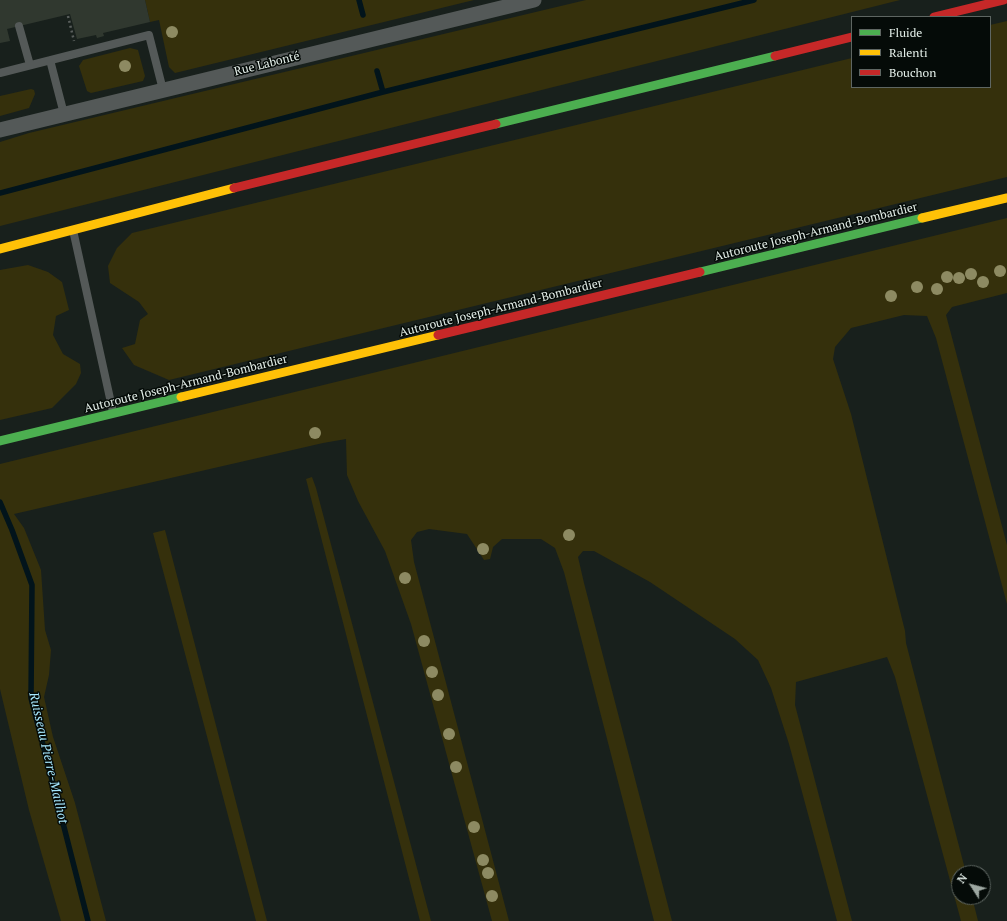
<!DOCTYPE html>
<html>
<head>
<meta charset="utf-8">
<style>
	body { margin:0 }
	#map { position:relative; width:1007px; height:921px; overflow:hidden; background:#18201c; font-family:"PT Serif",serif }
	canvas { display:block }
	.legend { position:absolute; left:851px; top:16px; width:140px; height:72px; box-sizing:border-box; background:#050b08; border:1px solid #5e6662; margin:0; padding:5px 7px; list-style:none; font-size:12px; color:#e4efe9 }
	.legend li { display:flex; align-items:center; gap:8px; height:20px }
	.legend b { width:20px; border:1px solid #5e6662 }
	.north { position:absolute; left:951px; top:865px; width:40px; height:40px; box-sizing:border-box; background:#050b08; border:1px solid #5e6662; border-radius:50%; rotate:306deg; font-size:11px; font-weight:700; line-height:16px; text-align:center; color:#e4efe9 }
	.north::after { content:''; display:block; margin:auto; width:14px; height:18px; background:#9da7a1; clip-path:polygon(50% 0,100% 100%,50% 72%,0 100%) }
</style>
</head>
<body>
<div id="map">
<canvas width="1007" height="921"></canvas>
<ul class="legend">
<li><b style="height:5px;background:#4caf50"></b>Fluide</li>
<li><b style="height:5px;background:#ffc107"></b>Ralenti</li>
<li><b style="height:5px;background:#c62828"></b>Bouchon</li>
</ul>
<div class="north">N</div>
</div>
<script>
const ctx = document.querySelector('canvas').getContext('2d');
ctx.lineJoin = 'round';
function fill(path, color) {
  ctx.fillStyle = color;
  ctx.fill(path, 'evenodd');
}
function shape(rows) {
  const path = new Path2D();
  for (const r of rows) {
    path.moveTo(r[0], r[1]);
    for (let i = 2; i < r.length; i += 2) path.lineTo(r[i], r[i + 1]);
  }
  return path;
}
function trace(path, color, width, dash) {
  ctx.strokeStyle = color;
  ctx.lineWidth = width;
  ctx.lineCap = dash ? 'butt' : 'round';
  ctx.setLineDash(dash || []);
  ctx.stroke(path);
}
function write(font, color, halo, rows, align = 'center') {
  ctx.font = font + ' "PT Serif",serif';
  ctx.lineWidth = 3;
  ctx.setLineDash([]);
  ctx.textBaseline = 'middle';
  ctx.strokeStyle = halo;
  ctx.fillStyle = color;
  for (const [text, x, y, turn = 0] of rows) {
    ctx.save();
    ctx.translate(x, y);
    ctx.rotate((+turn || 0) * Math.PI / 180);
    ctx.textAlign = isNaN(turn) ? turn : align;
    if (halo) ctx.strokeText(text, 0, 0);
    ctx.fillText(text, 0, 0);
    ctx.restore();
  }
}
const green = shape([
	[145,0,474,0,175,73,169,67,159,20,150,22],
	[586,0,900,0,0,226,0,142,29,133],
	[1007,21,1007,177,169,380,134,365,122,348,135,344,140,320,148,314,139,302,110,283,108,266,117,248,132,233,852,58,852,87,990,87,990,25],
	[130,48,138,50,145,76,143,81,91,93,87,91,79,66,83,60],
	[31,89,34,90,35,94,29,108,0,116,0,96],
	[1007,218,1007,293,952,307,946,315,1007,545,1007,604,936,338,927,316,904,315,851,328,835,347,833,359,851,414,905,631,906,643,966,873,959,873,959,897,972,897,978,921,961,921,895,677,887,657,796,682,795,705,852,921,837,921,789,744,771,688,758,660,735,639,650,582,594,551,583,551,578,557,584,583,672,921,654,921,564,572,555,548,541,539,502,539,493,547,490,559,484,560,467,534,429,529,417,532,411,540,414,562,509,921,492,921,411,624,385,551,358,501,347,475,346,439,323,443,14,514,24,528,41,570,45,630,51,650,49,675,44,697,53,737,75,803,106,921,61,921,29,810,0,689,0,464],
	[28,265,48,272,62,282,69,310,56,316,53,335,63,354,80,364,81,373,76,384,52,408,0,420,0,270],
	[312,477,316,488,431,921,420,921,306,479],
	[165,530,267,921,256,921,153,533]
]);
const stream = shape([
	[359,0,363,15],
	[377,71,383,92],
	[0,193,383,92,754,0],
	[0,502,12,530,32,585,31,698,88,921]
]);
const building = shape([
	[0,0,145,0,150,22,103,33,104,36,97,38,96,35,77,39,70,14,7,29,10,41,0,43]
]);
const path = shape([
	[68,16,74,41]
]);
const lane = shape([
	[19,26,30,65],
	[50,60,64,114],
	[0,73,149,35,163,90],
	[73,230,113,412]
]);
const street = shape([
	[0,130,534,0]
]);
const fast = shape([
	[496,124,775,56],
	[700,272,922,218],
	[0,441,181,397]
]);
const slow = shape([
	[922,218,1007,198],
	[0,249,234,188],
	[181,397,438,335]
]);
const jam = shape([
	[934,17,1004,0],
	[775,56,852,37],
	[234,188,496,124],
	[438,335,700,272]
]);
const trees = [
	[172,32],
	[125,66],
	[1000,271],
	[971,274],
	[947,277],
	[959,278],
	[983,282],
	[917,287],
	[937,289],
	[891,296],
	[315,433],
	[569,535],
	[483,549],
	[405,578],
	[424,641],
	[432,672],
	[438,695],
	[449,734],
	[456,767],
	[474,827],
	[483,860],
	[488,873],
	[492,896]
];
const streetNames = [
	["Rue Labonté",267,64,-14],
	["Autoroute Joseph-Armand-Bombardier",816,232,-14],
	["Autoroute Joseph-Armand-Bombardier",501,308,-14],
	["Autoroute Joseph-Armand-Bombardier",186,384,-14]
];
const waterNames = [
	["Ruisseau Pierre-Mailhot",48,758,77]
];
fill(green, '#35300c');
trace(stream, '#02141b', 5.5);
fill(building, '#30382f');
trace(path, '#5a5f5d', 2.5, [2, 3]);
trace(lane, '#545958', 8);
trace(street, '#545958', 15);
trace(fast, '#4caf50', 9);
trace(slow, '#ffc107', 9);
trace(jam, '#c62828', 9);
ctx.fillStyle = '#8d8a62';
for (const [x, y] of trees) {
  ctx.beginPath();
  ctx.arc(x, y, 6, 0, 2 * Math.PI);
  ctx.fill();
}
write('12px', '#e4efe9', '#050b08', streetNames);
write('italic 13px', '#a6e7fd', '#050b08', waterNames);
</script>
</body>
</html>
